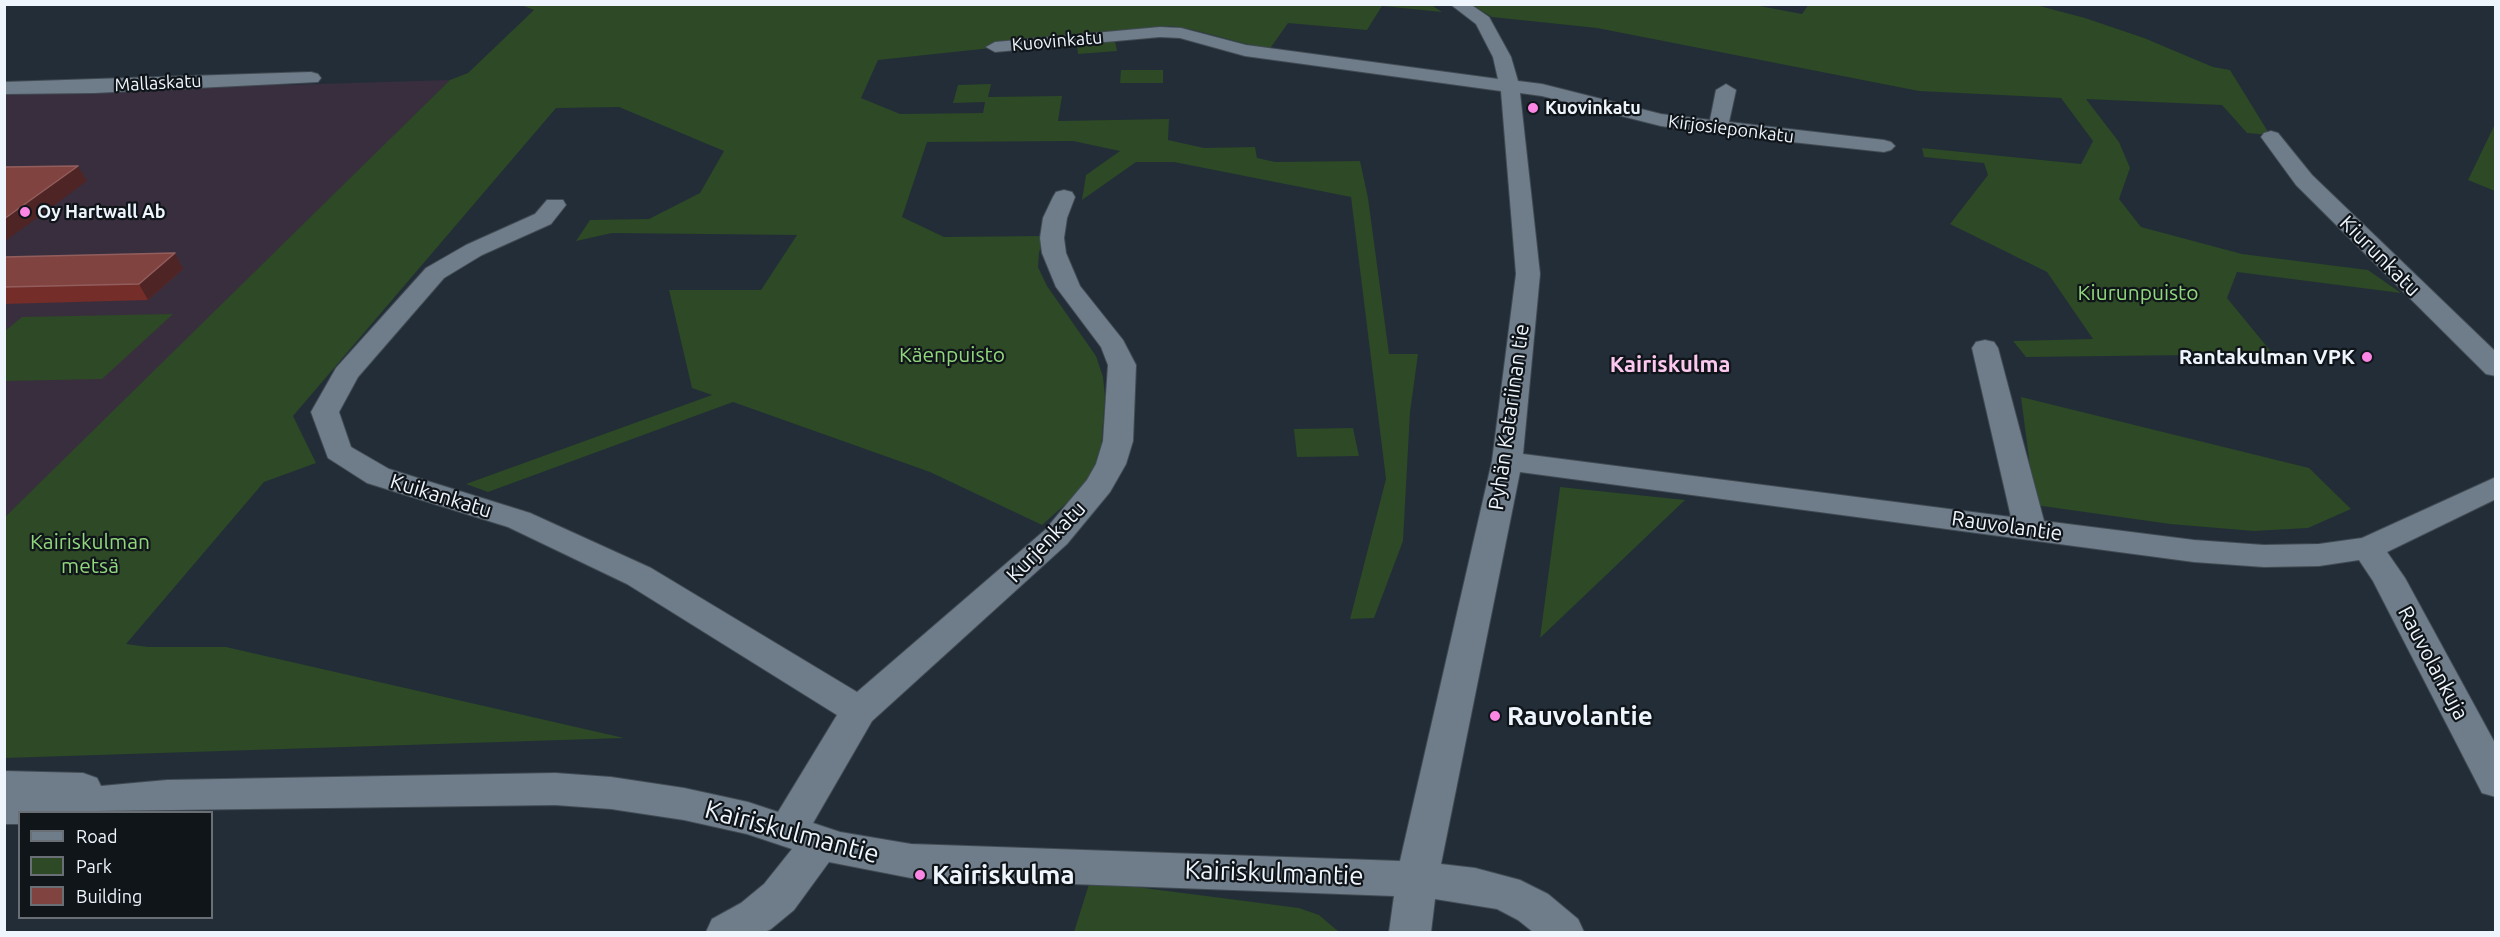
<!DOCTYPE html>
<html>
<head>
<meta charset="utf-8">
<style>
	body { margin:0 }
	#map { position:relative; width:2500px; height:937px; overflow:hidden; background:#222d38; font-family:Ubuntu,sans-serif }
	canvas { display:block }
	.frame { position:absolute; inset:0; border:6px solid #eef5fd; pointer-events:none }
	.legend { position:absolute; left:18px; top:811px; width:195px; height:108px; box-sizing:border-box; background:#10151a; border:2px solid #696f75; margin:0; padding:8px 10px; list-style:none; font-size:18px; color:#eef5fd }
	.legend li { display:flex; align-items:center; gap:12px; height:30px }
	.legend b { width:30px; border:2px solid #696f75 }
</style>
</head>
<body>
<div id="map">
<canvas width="2500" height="937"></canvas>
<div class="frame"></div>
<ul class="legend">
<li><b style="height:8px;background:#6f7c89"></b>Road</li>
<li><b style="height:16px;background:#2d4925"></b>Park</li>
<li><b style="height:16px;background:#81433f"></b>Building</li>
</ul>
</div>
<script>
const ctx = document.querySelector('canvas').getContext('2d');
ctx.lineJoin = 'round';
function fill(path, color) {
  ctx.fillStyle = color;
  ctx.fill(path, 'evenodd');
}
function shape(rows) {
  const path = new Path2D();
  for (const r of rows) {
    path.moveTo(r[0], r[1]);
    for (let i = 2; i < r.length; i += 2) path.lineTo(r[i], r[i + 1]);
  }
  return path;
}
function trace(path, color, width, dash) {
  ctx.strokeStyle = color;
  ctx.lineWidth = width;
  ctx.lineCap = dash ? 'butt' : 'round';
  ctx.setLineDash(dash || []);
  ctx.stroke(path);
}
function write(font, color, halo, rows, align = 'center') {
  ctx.font = font + ' Ubuntu,sans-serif';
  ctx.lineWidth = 4.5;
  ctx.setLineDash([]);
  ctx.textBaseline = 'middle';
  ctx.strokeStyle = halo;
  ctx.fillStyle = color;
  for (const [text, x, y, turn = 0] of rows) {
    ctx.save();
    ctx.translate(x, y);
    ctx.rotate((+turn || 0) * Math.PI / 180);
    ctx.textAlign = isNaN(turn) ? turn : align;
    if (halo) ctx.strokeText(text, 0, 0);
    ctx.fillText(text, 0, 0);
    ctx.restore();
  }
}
const industrial = shape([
	[450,80,98,427,5,517,5,88,127,85,287,85]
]);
const green = shape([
	[1430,4,1442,12,1382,6,1367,30,1288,23,1269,50,1194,30,1170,26,1003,42,1001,47,878,60,861,98,900,114,983,113,985,102,953,103,958,85,991,84,988,97,1062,96,1058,121,1169,119,1168,140,1204,148,1255,147,1257,158,1275,162,1360,161,1368,198,1389,354,1418,354,1410,412,1403,541,1374,618,1350,619,1386,479,1351,197,1174,162,1136,162,1082,200,1086,175,1120,151,1073,141,927,142,902,217,944,237,1044,236,1039,253,1038,267,1047,286,1096,356,1103,377,1105,396,1101,450,1094,472,1079,492,1042,525,930,472,733,402,488,492,466,484,712,395,692,388,669,290,761,290,797,235,612,233,576,241,590,220,649,219,700,193,724,151,619,107,556,108,293,416,316,463,264,482,126,644,148,647,226,647,624,738,5,758,5,517,450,80,468,73,534,10,521,5],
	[1749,4,1802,14,1809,4,2032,4,2085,18,2144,38,2213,67,2230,70,2270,135,2247,133,2222,105,2086,99,2119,142,2130,168,2119,199,2141,227,2242,254,2368,270,2401,293,2237,272,2227,298,2273,354,2026,357,2013,341,2093,339,2047,272,1950,224,1988,175,1984,163,1924,157,1922,148,2081,164,2093,141,2061,98,1919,91,1597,28,1492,17,1472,5],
	[1115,41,1117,51,1078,54,1077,44],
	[1121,70,1163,70,1163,83,1120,83],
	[2495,124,2496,191,2495,191,2468,180],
	[173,314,102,379,5,381,5,331,22,317],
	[2021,397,2309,468,2351,509,2308,528,2254,531,2170,524,2035,505],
	[1353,428,1359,456,1297,457,1294,429],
	[1560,487,1685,500,1540,638],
	[1090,881,1299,908,1319,915,1339,932,1074,932]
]);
const minor = shape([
	[1450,4,1470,4,1489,17,1511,57,1518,81,1542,84,1661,114,1710,120,1716,90,1726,84,1736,90,1729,122,1884,140,1891,142,1895,146,1891,150,1884,152,1718,134,1661,126,1542,96,1520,93,1540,274,1523,454,2011,517,1972,348,1976,342,1985,340,1994,342,1998,348,2044,521,2194,540,2264,545,2319,544,2362,538,2496,477,2496,499,2387,552,2405,578,2496,745,2496,797,2482,793,2373,581,2359,560,2319,566,2264,567,2194,562,1520,472,1441,864,1475,868,1520,880,1548,894,1578,919,1584,932,1533,932,1518,920,1497,909,1435,899,1431,932,1389,932,1394,896,911,878,829,862,794,910,771,929,765,932,706,932,712,919,741,903,764,884,792,849,747,834,684,820,611,809,555,805,20,812,20,824,4,824,4,771,83,773,97,778,101,786,167,780,555,773,611,777,684,788,748,802,778,812,837,715,627,584,508,527,367,483,328,458,311,412,336,368,426,268,466,245,535,214,547,200,563,200,566,205,551,224,482,255,444,278,358,377,339,412,351,447,389,469,530,513,651,568,857,692,1045,530,1087,480,1096,464,1103,441,1108,365,1101,347,1056,287,1042,253,1040,238,1043,218,1053,197,1056,192,1064,190,1072,192,1075,197,1067,218,1064,238,1066,253,1080,286,1123,340,1136,365,1133,441,1126,464,1110,492,1067,544,872,721,813,823,840,832,911,844,1400,861,1492,461,1516,274,1501,91,1245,56,1180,38,1160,37,995,52,986,47,995,42,1160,27,1181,28,1246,45,1498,79,1493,57,1476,24,1450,4],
	[311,72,318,74,321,78,318,82,94,93,4,94,4,82,311,72],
	[2271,131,2278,133,2312,175,2496,352,2496,376,2486,374,2296,185,2261,137,2264,133,2271,131]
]);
const wall = shape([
	[4,257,183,269,148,300,4,304]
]);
const shadedWall = shape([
	[78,166,87,181,4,242,4,219],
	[175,253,183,269,148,300,139,284]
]);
const building = shape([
	[78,166,4,219,4,167,78,166],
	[175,253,139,284,4,287,4,257,175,253]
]);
const markers = [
	[1533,108,6,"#fc86e4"],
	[25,212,6,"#fc86e4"],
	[2367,357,6,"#fc86e4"],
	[1495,716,6,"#fc86e4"],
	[920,875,6,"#fc86e4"]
];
const farStreetnames = [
	["Kuovinkatu",1057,41,-5],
	["Mallaskatu",158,83,-3],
	["Kirjosieponkatu",1731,129,7]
];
const farPoinames = [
	["Kuovinkatu",1545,108],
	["Oy Hartwall Ab",37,212]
];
const streetNames = [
	["Kiurunkatu",2380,256,45],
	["Pyhän Katariinan tie",1509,417,-82],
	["Kuikankatu",441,496,17],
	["Rauvolantie",2007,526,8],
	["Kurjenkatu",1046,542,-46],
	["Rauvolankuja",2433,663,62]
];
const parkNames = [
	["Kiurunpuisto",2138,293],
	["Käenpuisto",952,355],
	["Kairiskulman",90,542],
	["metsä",90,566]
];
const poiNames = [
	["Rantakulman VPK",2355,357]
];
const neighbourhoodNames = [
	["Kairiskulma",1670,365]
];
const nearPoinames = [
	["Rauvolantie",1507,716],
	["Kairiskulma",932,875]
];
const nearStreetnames = [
	["Kairiskulmantie",792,832,15],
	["Kairiskulmantie",1274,873,2]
];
fill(industrial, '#392e3e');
fill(green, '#2d4925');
trace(minor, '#414b54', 2);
fill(minor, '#6f7c89');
fill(wall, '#742d28');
fill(shadedWall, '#4e2425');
fill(building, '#81433f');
trace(building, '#925e5d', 1.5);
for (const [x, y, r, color] of markers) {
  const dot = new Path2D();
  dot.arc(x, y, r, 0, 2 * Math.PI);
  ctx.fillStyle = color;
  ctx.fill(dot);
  trace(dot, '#10151a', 2);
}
write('18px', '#eef5fd', '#10151a', farStreetnames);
write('bold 18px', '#eef5fd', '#10151a', farPoinames, 'left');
write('21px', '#eef5fd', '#10151a', streetNames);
write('21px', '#91d77c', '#10151a', parkNames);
write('bold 21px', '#eef5fd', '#10151a', poiNames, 'right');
write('bold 22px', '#fdc8f0', '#10151a', neighbourhoodNames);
write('bold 26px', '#eef5fd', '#10151a', nearPoinames, 'left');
write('26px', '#eef5fd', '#10151a', nearStreetnames);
</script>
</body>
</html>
